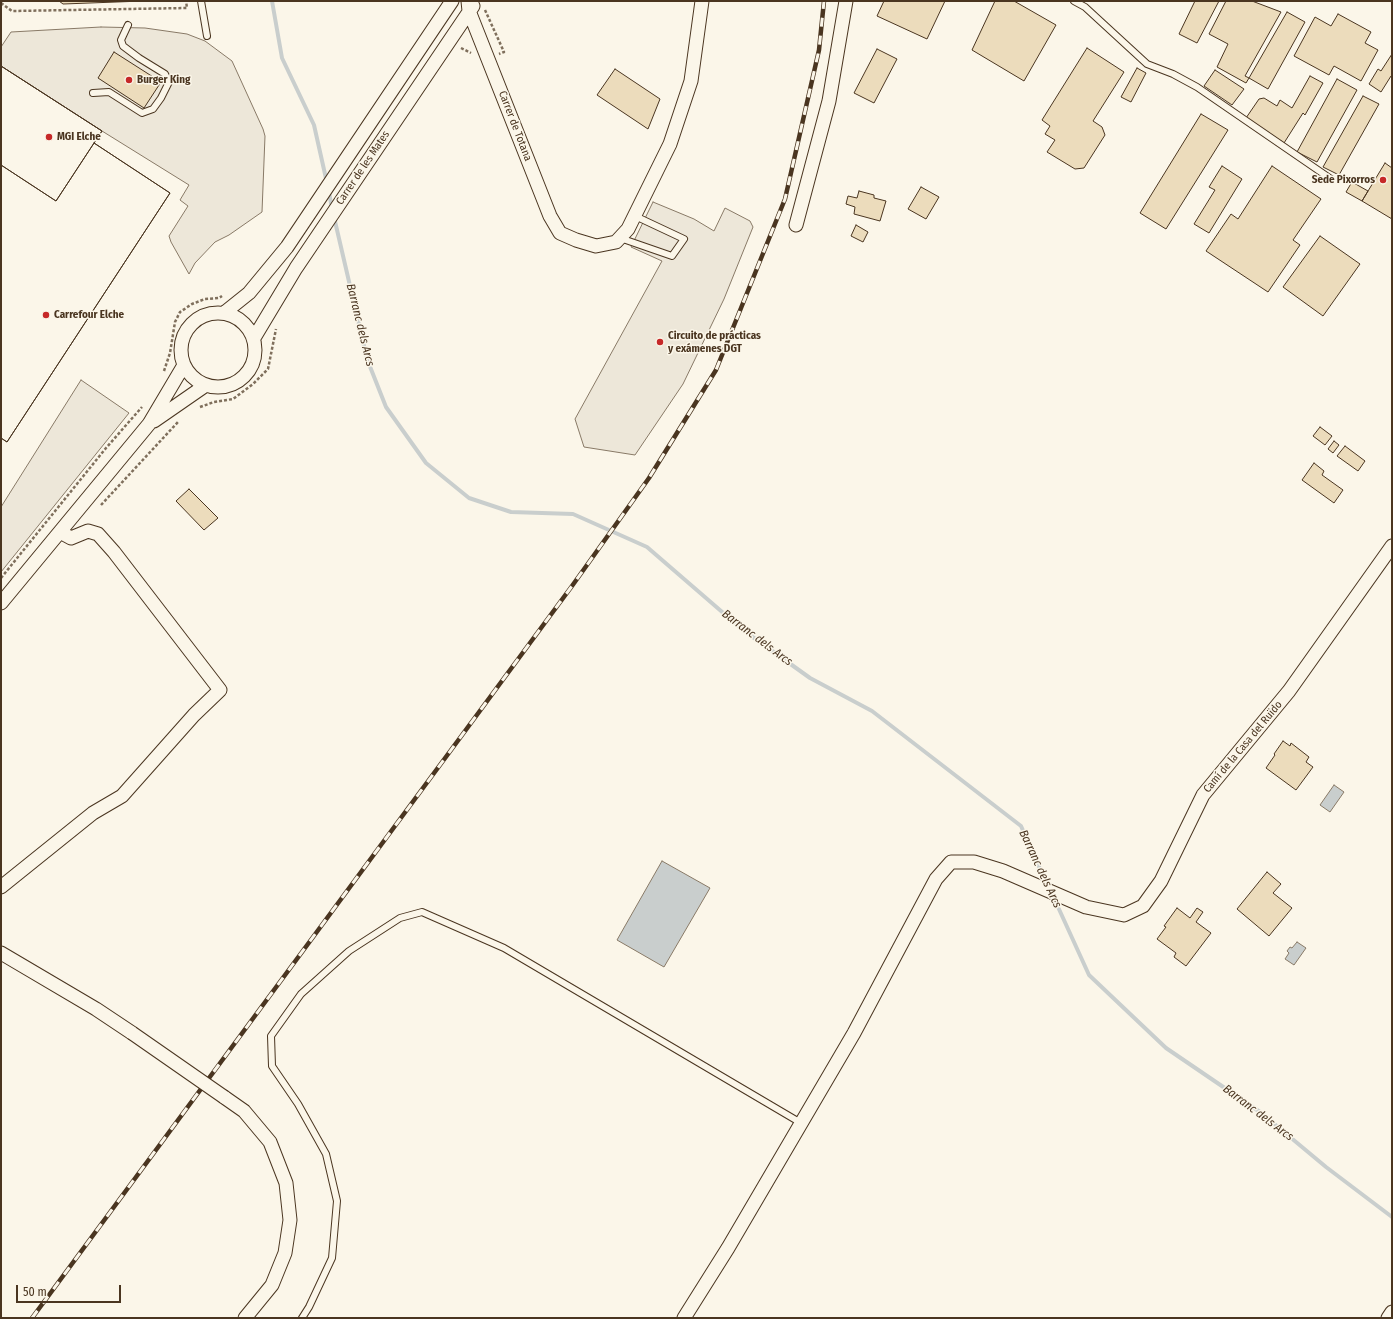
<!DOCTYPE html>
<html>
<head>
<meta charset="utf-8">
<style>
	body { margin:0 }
	#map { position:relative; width:1393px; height:1319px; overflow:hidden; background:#fbf6e9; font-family:"Fira Sans Condensed",sans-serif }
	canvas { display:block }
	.frame { position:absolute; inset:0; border:2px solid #4a3520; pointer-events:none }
	.scale { position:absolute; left:16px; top:1285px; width:105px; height:18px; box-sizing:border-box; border:2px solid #4a3520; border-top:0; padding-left:5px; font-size:12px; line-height:14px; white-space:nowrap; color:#4a3520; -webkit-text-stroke:3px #fbf6e9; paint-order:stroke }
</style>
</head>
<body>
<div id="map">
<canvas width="1393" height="1319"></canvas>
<div class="frame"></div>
<div class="scale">50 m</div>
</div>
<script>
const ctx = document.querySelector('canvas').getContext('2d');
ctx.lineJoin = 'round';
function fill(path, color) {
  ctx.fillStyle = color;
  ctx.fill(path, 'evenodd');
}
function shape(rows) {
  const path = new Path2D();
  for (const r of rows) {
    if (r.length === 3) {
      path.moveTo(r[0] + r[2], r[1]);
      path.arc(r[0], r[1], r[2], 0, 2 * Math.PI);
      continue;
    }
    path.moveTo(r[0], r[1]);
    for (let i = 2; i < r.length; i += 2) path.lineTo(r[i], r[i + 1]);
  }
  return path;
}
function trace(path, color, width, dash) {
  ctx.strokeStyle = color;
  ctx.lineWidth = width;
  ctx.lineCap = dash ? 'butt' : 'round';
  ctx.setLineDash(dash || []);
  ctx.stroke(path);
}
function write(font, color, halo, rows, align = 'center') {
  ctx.font = font + ' "Fira Sans Condensed",sans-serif';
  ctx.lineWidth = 3;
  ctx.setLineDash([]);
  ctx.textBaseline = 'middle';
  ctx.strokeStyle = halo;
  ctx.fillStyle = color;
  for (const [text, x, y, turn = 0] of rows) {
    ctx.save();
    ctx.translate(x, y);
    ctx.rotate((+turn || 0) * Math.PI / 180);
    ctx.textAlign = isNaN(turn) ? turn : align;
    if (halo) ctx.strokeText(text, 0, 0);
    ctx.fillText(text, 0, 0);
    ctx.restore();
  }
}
const parking = shape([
	[101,27,145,28,187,34,205,41,232,61,263,129,265,136,262,212,229,235,215,242,195,263,189,274,171,242,169,236,188,206,180,200,189,185,102,131,1,66,1,47,11,32,101,27],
	[653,202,694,219,714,231,725,208,750,221,753,227,724,299,683,384,635,455,584,447,575,419,662,261,631,247,653,202],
	[81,380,129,413,1,572,1,507,81,380]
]);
const water = shape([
	[1334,785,1344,792,1330,812,1320,805,1334,785],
	[662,861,710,888,664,967,617,940,662,861],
	[1297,942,1306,948,1294,965,1285,959,1289,953,1287,951,1290,947,1292,948,1297,942]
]);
const stream = shape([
	[272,1,282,58,314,125,327,183],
	[329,192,332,209],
	[334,217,367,359,386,407,426,463,469,498,511,512,573,514,647,547,743,630,810,678,872,711,1021,826,1048,887],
	[1053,896,1089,975,1166,1048,1260,1112,1326,1167,1392,1217]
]);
const building = shape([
	[59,1,143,1,63,4,59,1],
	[884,1,945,1,927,39,877,16,884,1],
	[995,1,1014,1,1056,25,1024,81,972,50,995,1],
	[1195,1,1219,1,1197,43,1179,34,1195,1],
	[1226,1,1252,1,1281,12,1245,76,1249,78,1246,83,1217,67,1228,44,1209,34,1226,1],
	[1287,12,1305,22,1268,89,1249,78,1287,12],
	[1338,14,1371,32,1365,43,1378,50,1361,81,1334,66,1329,75,1294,56,1315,17,1331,26,1338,14],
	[1087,48,1124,72,1093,121,1102,127,1105,135,1084,168,1075,169,1047,152,1055,140,1045,134,1050,126,1042,120,1087,48],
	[877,49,897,59,874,103,854,93,877,49],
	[114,52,161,82,144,108,98,78,114,52],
	[1392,54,1392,77,1391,76,1381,92,1369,84,1378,69,1381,71,1392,54],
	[1,66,102,131,56,201,1,165,1,66],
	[1,66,102,131,94,143,170,193,7,442,1,438,1,66],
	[1137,68,1146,73,1131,102,1121,97,1137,68],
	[615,69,660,99,648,129,597,95,615,69],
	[1215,70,1244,89,1232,105,1204,86,1215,70],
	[1310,76,1323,83,1305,115,1303,113,1284,143,1246,118,1259,99,1264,98,1277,106,1280,100,1292,108,1310,76],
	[1337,79,1357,90,1317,162,1297,152,1337,79],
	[1363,96,1379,104,1339,175,1323,167,1363,96],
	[1201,114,1228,130,1166,229,1140,213,1201,114],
	[94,143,170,193,7,442,1,438,1,165,56,201,94,143],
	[1385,163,1392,168,1392,219,1362,201,1385,163],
	[1222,166,1242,179,1209,233,1194,224,1215,190,1209,187,1222,166],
	[1272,166,1321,199,1293,240,1300,245,1268,292,1206,251,1231,214,1238,219,1272,166],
	[1352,182,1368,191,1362,201,1346,192,1352,182],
	[921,187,939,197,926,219,908,209,921,187],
	[859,191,874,195,874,198,886,201,880,221,854,214,855,207,846,204,848,196,857,198,859,191],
	[856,225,868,232,863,242,851,236,856,225],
	[1320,236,1360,264,1323,316,1283,287,1320,236],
	[1320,427,1332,436,1325,445,1313,436,1320,427],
	[1334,441,1339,445,1333,453,1328,449,1334,441],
	[1345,446,1365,461,1358,471,1337,456,1345,446],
	[1314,463,1324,471,1322,475,1343,490,1334,503,1302,480,1314,463],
	[189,489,218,518,204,530,176,501,189,489],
	[1283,741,1290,746,1291,743,1309,757,1306,762,1313,767,1296,790,1266,768,1275,755,1274,754,1283,741],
	[1267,872,1281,884,1273,893,1292,908,1269,936,1237,909,1267,872],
	[1177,908,1190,918,1197,908,1203,912,1196,922,1211,933,1186,966,1174,957,1176,953,1157,939,1166,927,1164,926,1177,908]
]);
const path = shape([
	[1,3,12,11,187,8,186,1],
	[485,10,504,52,499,54],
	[461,48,471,53],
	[164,371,170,353,175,322,180,312,192,304,205,299,219,298,222,296],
	[200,407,214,402,233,399,253,384,268,369,276,329],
	[101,505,178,422],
	[1,578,106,448,142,407]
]);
const service = shape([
	[201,1,207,36],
	[1074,1,1085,7,1147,64,1173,74,1197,87,1331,179],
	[93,93,109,92,142,113,153,109,161,98,169,82,165,74,139,58,123,46,121,40,128,25],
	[620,238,672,256,684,239,635,216],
	[302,1318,309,1307,332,1258,337,1201,326,1154,298,1104,272,1066,271,1036,301,994,349,951,400,918,422,912,504,948,801,1123]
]);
const minor = shape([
	[468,1,469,11,550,216,560,233,576,240,596,246,616,242,628,229,670,144,691,81,702,1],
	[796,225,829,101,846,1],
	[218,350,37],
	[224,313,249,293,287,247,452,1],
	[254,338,296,268,473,6],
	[154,421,206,385],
	[1,603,149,424,184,365],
	[1,887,93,813,122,796,194,715,220,690,114,552,98,534,88,531,71,538,60,532],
	[1,953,96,1009,132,1033],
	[224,1097,244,1111,270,1142,286,1183,290,1220,285,1253,272,1285,245,1318],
	[684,1318,728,1248,854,1033,936,879,951,862,974,862,1003,871,1086,907,1124,915,1143,906,1161,881,1203,795,1289,691,1392,546],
	[1388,1318,1392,1312]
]);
const rail = shape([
	[32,1318,572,586,649,478,716,370,785,199,819,50,824,1]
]);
const minorBridge = shape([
	[132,1033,224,1097]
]);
const markers = [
	[129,80,4,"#c62828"],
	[49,137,4,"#c62828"],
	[1383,180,4,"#c62828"],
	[46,315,4,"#c62828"],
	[660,342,4,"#c62828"]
];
const poiNames = [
	["Burger King",137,80],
	["MGI Elche",57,137],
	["Sede Pixorros",1375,180,"right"],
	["Carrefour Elche",54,315],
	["Circuito de prácticas",668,336],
	["y exámenes DGT",668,349]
];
const streetNames = [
	["Carrer de Totana",515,126,69],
	["Carrer de les Mates",363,168,-56],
	["Camí de la Casa del Ruïdo",1243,747,-50]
];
const waterNames = [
	["Barranc dels Arcs",360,325,76],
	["Barranc dels Arcs",757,638,37],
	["Barranc dels Arcs",1040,869,65],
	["Barranc dels Arcs",1258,1113,37]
];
fill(parking, '#ede7d9');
trace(parking, '#887966', 1);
fill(water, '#c9cecd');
trace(water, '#887966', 1);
trace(stream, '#c9cecd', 4);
fill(building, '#ecdcbc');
trace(building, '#4a3520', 1);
trace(service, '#4a3520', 8);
trace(minor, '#4a3520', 15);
trace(path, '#7f6f5c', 2.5, [3, 2]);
trace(service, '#fbf6e9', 6);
trace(minor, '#fbf6e9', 13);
trace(rail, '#4a3520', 4.5);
trace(rail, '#fbf6e9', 3, [9]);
trace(minorBridge, '#4a3520', 15, []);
trace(minorBridge, '#fbf6e9', 13);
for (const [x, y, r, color] of markers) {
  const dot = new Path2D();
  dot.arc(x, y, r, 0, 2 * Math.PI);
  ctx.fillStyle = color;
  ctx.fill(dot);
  trace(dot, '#fbf6e9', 1.5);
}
write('bold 11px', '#4a3520', '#fbf6e9', poiNames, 'left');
write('11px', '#4a3520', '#fbf6e9', streetNames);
write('italic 12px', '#4a3520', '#fbf6e9', waterNames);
</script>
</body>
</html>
